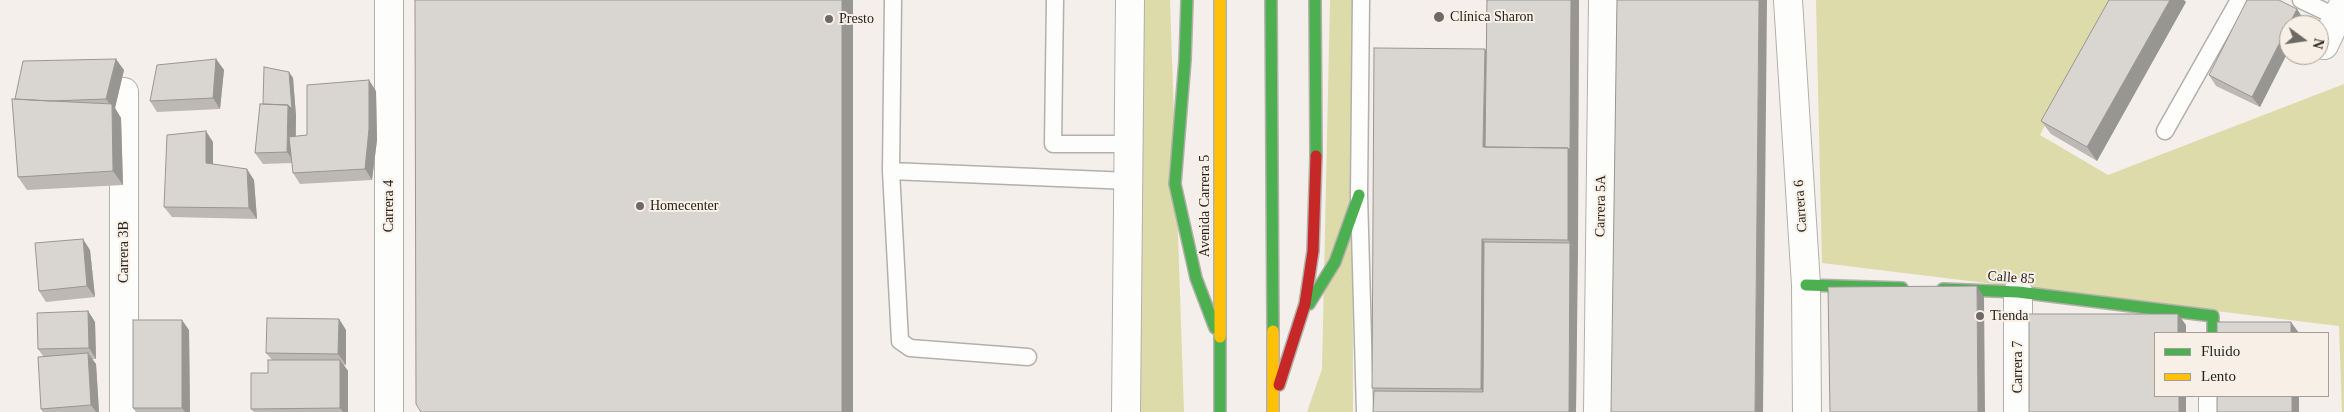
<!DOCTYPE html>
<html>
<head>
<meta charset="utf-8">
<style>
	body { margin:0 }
	#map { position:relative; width:2344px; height:412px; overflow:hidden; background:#f4efea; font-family:"Times New Roman",serif }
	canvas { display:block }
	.legend { position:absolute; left:2154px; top:332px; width:175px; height:65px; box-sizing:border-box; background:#f8f0e6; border:1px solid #a49e96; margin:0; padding:6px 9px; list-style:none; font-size:15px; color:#25231f }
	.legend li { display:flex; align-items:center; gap:10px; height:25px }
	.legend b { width:25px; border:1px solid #a49e96 }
	.north { position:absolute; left:2279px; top:15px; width:50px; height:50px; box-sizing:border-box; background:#f8f0e6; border:1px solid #a49e96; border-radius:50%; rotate:104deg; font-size:14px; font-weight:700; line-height:20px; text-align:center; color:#25231f }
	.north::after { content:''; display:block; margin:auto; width:18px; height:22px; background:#6d6a66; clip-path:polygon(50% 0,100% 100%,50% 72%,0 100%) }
</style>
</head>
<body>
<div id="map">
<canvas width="2344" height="412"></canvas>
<ul class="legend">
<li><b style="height:6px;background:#4caf50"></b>Fluido</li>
<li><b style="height:6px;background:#ffc107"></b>Lento</li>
</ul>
<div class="north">N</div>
</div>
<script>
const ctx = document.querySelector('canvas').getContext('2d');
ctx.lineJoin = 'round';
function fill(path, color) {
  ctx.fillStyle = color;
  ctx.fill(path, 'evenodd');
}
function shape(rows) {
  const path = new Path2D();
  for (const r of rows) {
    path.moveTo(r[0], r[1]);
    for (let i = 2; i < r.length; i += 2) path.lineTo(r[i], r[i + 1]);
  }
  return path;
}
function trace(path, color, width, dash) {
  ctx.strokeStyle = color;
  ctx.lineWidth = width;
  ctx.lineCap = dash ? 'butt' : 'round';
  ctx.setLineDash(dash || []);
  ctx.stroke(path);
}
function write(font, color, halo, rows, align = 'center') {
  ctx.font = font + ' "Times New Roman",serif';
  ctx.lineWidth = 4;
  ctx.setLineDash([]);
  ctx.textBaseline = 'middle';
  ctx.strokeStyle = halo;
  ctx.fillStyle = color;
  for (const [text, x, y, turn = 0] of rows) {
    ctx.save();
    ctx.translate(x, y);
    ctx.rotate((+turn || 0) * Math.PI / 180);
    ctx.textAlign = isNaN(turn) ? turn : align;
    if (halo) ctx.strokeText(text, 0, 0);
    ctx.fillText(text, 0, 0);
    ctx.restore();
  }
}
const green = shape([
	[1144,0,1170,0,1184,412,1136,412],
	[1330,0,1352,0,1353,412,1307,412,1322,369],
	[1816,0,2109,0,2040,135,2108,175,2344,84,2344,412,2342,412,2339,326,1822,263]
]);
const lane = shape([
	[893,0,891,171,1129,181],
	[1055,0,1053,144,1128,144],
	[1361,0,1359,195,1365,412],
	[2301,0,2337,17],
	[2165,131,2239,0],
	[891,171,900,341,910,348,1028,357]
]);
const street = shape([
	[1788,0,1806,285,1807,412],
	[2324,45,2344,3],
	[124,92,124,412],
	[2213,396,2213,412],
	[389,412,389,0],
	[1126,412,1130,0],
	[1598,412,1603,0],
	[2018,412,2018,292]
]);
const fast = shape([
	[1187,0,1185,60,1175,184,1196,278,1215,328],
	[1271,0,1273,331],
	[1315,0,1316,156],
	[1806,285,1902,288],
	[1943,289,2018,292,2213,316,2213,333],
	[1309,304,1335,262,1359,195],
	[1220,337,1220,412]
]);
const slow = shape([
	[1220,0,1220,337],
	[1273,331,1273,412]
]);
const jam = shape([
	[1279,385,1305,304,1313,251,1316,156]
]);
const wall = shape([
	[1487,0,1579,0,1576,412,1374,391,1372,388,1485,49,1486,51],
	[2186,2,2097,161,2051,134,2041,121],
	[2297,9,2304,20,2260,107,2216,86,2209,75],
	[216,59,224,70,220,109,157,112,150,101],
	[124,70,115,108,121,118,123,185,27,190,18,177,15,99],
	[289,72,293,78,296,116,296,136,307,135,376,91,377,140,372,180,300,184,293,173,292,163,263,164,255,153,263,104],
	[213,142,213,164,254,180,257,219,172,217,164,207],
	[90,250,95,297,46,302,39,291],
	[88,311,95,322,96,359,92,359,96,364,99,412,43,412,41,409,43,356,38,349],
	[339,319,346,330,346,365,344,365,348,371,348,412,254,412,251,409,268,373,272,360,266,353],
	[189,330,190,412,136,412,133,408]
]);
const shadedWall = shape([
	[842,0,853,0,853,412,842,412],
	[1571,0,1579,0,1578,253,1568,240,1568,148],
	[1759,0,1767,0,1763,412,1755,412],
	[2170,0,2184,0,2186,2,2097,161,2087,147],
	[2297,9,2304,20,2302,25,2289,25,2289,50,2260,107,2252,97],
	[1485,49,1494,62,1493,150,1483,147],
	[116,59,124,70,115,108,121,118,123,185,113,171,112,107,106,99],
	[216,59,224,70,220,109,213,98],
	[289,72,293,78,296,116,295,163,287,152],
	[369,80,376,91,377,140,372,180,365,169],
	[206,131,213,142,213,174,206,163],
	[247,169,254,180,257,219,249,208],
	[83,239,90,250,95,297,87,286],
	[1482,239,1492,253,1490,403,1481,389],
	[1570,243,1578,253,1576,412,1569,412],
	[1977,286,1984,297,1985,412,1978,412],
	[88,311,95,322,96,359,89,348],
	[2178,314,2186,325,2186,333,2178,333],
	[339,319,346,330,346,365,338,354],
	[182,320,189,330,190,412,185,412,182,408],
	[2291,322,2299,333,2291,333],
	[88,353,96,364,99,412,96,412,91,405],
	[340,360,348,371,348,412,343,412,340,408],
	[2179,396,2186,396,2186,412,2179,412],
	[2292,396,2299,396,2299,412,2292,412]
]);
const building = shape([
	[415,0,842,0,842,412,421,412,416,404,415,0],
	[1487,0,1571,0,1570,150,1568,148,1485,147,1487,0],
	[1617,0,1759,0,1755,412,1611,412,1617,0],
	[2109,0,2170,0,2087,147,2041,121,2109,0],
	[2247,0,2279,0,2297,9,2252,97,2209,75,2247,0],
	[1374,48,1485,49,1483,147,1568,148,1568,240,1482,239,1481,389,1372,388,1374,48],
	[116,59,106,99,50,101,15,99,23,61,116,59],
	[216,59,213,98,150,101,157,65,216,59],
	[264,67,289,72,292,109,288,105,263,104,264,67],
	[369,80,369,129,365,169,293,173,289,137,307,135,307,85,369,80],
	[12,99,112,104,113,171,18,177,12,99],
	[260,104,288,105,287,152,255,153,260,104],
	[206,131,206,163,247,169,249,208,164,207,167,135,206,131],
	[83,239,87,286,39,291,35,243,83,239],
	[1484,242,1570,243,1569,412,1373,412,1374,391,1483,392,1484,242],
	[1977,286,1978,412,1830,412,1828,287,1977,286],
	[88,311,89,348,38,349,37,313,88,311],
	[2029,314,2178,314,2178,333,2155,333,2155,396,2179,396,2179,412,2029,412,2029,314],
	[267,318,339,319,338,354,266,353,267,318],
	[133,320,182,320,182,408,133,408,133,320],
	[2217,322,2291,322,2291,333,2217,333,2217,322],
	[88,353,91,405,41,409,38,357,88,353],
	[268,360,340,360,340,408,251,409,251,373,268,373,268,360],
	[2217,396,2292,396,2292,412,2217,412,2217,396]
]);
const markers = [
	[1439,17,6,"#6d6a66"],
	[829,19,5,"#6d6a66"],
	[640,206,5,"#6d6a66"],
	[1980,316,5,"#6d6a66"]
];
const poiNames = [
	["Clínica Sharon",1450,17],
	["Presto",839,19],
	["Homecenter",650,206],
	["Tienda",1990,316]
];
const streetNames = [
	["Carrera 4",389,206,-90],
	["Avenida Carrera 5",1205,206,-90],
	["Carrera 5A",1601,206,-89],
	["Carrera 6",1801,206,-94],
	["Carrera 3B",124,252,-90],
	["Calle 85",2011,278,4],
	["Carrera 7",2018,367,-90]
];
fill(green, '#dcdba9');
trace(lane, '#b3b0ab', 19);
trace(street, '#b3b0ab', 30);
trace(fast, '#b3b0ab', 14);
trace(slow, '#b3b0ab', 14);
trace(jam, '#b3b0ab', 14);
trace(lane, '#fdfdfc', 16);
trace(street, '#fdfdfc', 28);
trace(fast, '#4caf50', 11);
trace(slow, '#ffc107', 11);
trace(jam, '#c62828', 11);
fill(wall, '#bbb8b5');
fill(shadedWall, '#989693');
fill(building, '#d9d6d2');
trace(building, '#989693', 1);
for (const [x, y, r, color] of markers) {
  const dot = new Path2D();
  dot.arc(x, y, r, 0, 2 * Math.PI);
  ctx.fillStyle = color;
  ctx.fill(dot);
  trace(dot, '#f8f0e6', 2);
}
write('14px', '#25231f', '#f8f0e6', poiNames, 'left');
write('14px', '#25231f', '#f8f0e6', streetNames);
</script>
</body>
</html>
